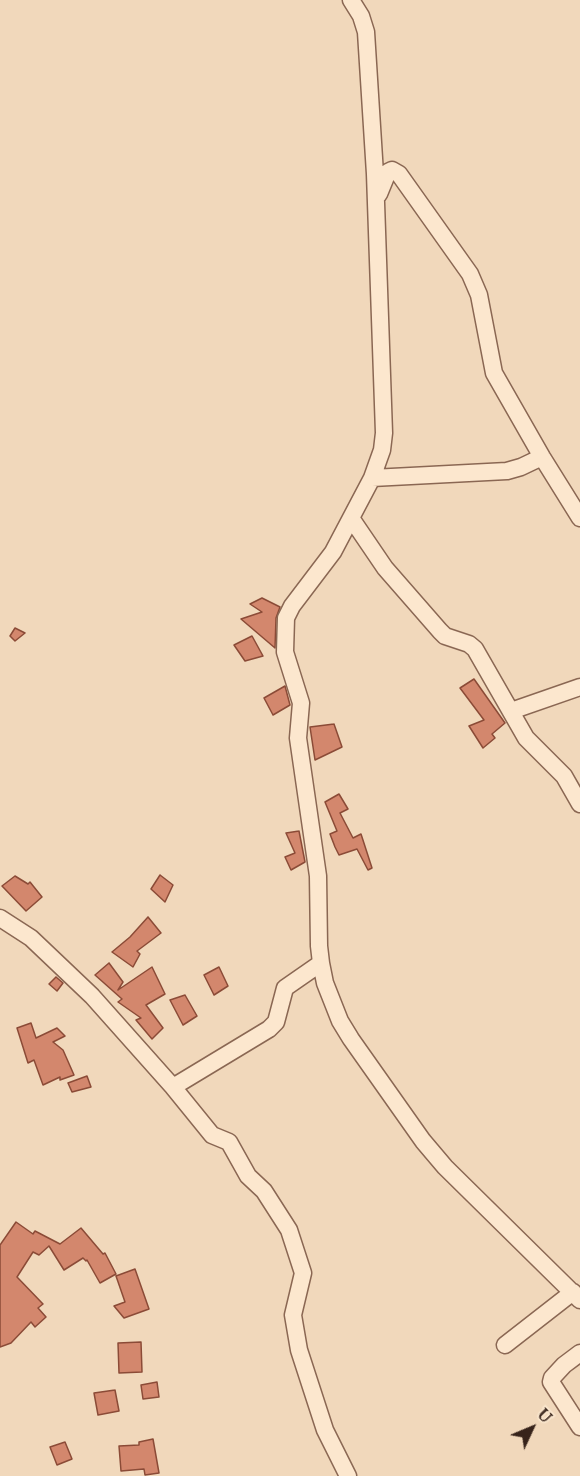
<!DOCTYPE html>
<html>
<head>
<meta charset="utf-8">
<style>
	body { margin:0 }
	#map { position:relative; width:580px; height:1476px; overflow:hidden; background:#f1d8bb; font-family:Merriweather,serif }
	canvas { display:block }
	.north { position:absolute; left:502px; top:1398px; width:60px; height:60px; -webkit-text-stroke:4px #f8e4cb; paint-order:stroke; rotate:46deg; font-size:16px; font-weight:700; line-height:24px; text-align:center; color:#37231a }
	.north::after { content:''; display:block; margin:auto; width:21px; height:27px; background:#37231a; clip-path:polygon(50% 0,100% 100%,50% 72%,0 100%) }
</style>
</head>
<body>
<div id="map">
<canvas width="580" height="1476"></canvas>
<div class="north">U</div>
</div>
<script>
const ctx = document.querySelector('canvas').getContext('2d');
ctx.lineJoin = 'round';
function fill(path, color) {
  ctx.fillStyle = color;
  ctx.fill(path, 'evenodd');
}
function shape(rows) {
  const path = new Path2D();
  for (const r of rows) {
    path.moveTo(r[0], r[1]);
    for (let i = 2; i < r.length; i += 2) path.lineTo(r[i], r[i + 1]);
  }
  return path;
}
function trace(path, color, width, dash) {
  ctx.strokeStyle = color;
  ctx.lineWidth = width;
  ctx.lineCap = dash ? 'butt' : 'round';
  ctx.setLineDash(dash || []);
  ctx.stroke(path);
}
const building = shape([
	[262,598,280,607,276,618,275,648,241,619,262,612,250,604,262,598],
	[15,628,25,633,15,641,10,636,15,628],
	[252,636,263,656,245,661,234,645,252,636],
	[474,679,505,723,492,734,495,738,483,748,469,726,484,720,460,688,474,679],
	[285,686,290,705,273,715,264,698,285,686],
	[334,724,342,747,315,760,310,727,334,724],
	[339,794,348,809,340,813,353,838,361,834,372,868,368,870,357,849,339,855,335,847,330,834,337,831,325,802,339,794],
	[299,831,305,862,291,870,285,857,295,853,286,833,299,831],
	[160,875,173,885,165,902,151,889,160,875],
	[15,876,28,884,30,882,42,897,26,911,2,886,15,876],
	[148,917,161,933,137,951,140,954,133,967,112,952,130,937,148,917],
	[109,963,123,982,118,990,152,967,165,994,146,1005,163,1028,152,1039,136,1020,141,1018,118,1002,122,999,95,975,109,963],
	[219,967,228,986,214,995,204,975,219,967],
	[56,977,63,983,57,991,49,984,56,977],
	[185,995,197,1016,183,1025,170,1000,185,995],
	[31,1023,36,1038,57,1028,65,1036,53,1042,63,1050,74,1075,60,1080,60,1077,43,1085,34,1060,28,1063,17,1028,31,1023],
	[87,1076,91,1087,72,1092,68,1083,87,1076],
	[16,1222,33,1234,35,1231,60,1244,81,1228,103,1254,105,1253,116,1274,100,1283,87,1260,86,1261,83,1258,64,1270,49,1246,39,1255,33,1252,17,1277,43,1304,38,1308,46,1317,35,1327,31,1322,11,1343,0,1347,0,1245,16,1222],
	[135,1269,149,1309,124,1318,114,1306,125,1302,116,1276,135,1269],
	[141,1342,142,1372,119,1373,118,1343,141,1342],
	[157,1382,159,1397,143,1399,141,1385,157,1382],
	[115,1390,119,1411,98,1415,94,1393,115,1390],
	[153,1439,159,1473,145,1475,144,1469,121,1471,119,1446,139,1445,139,1442,153,1439],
	[65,1442,72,1459,57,1465,50,1447,65,1442]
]);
const minor = shape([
	[351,0,361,16,366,32,375,174,384,433,382,450,372,478,333,552,292,606,286,618,285,652,301,703,298,738,318,876,319,946,321,963,325,983,340,1021,351,1039,423,1141,445,1167,580,1300],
	[379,194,388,172,392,170,399,174,470,274,479,295,494,373,542,457,580,518],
	[372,478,507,471,521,467,542,457],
	[351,518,385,568,440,631,445,636,469,644,475,649,526,738,564,776,580,804],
	[511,711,580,687],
	[0,918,31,938,92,996,173,1087,212,1135,229,1142,248,1176,264,1191,289,1230,303,1273,293,1315,299,1350,325,1430,348,1476],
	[173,1087,269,1029,276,1022,285,988,321,963],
	[505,1345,573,1292],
	[580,1353,564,1365,552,1378,551,1382,580,1427]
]);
fill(building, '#d3876d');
trace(building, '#8b4b37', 1.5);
trace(minor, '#8a6753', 19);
trace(minor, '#fce7ce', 16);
</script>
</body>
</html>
